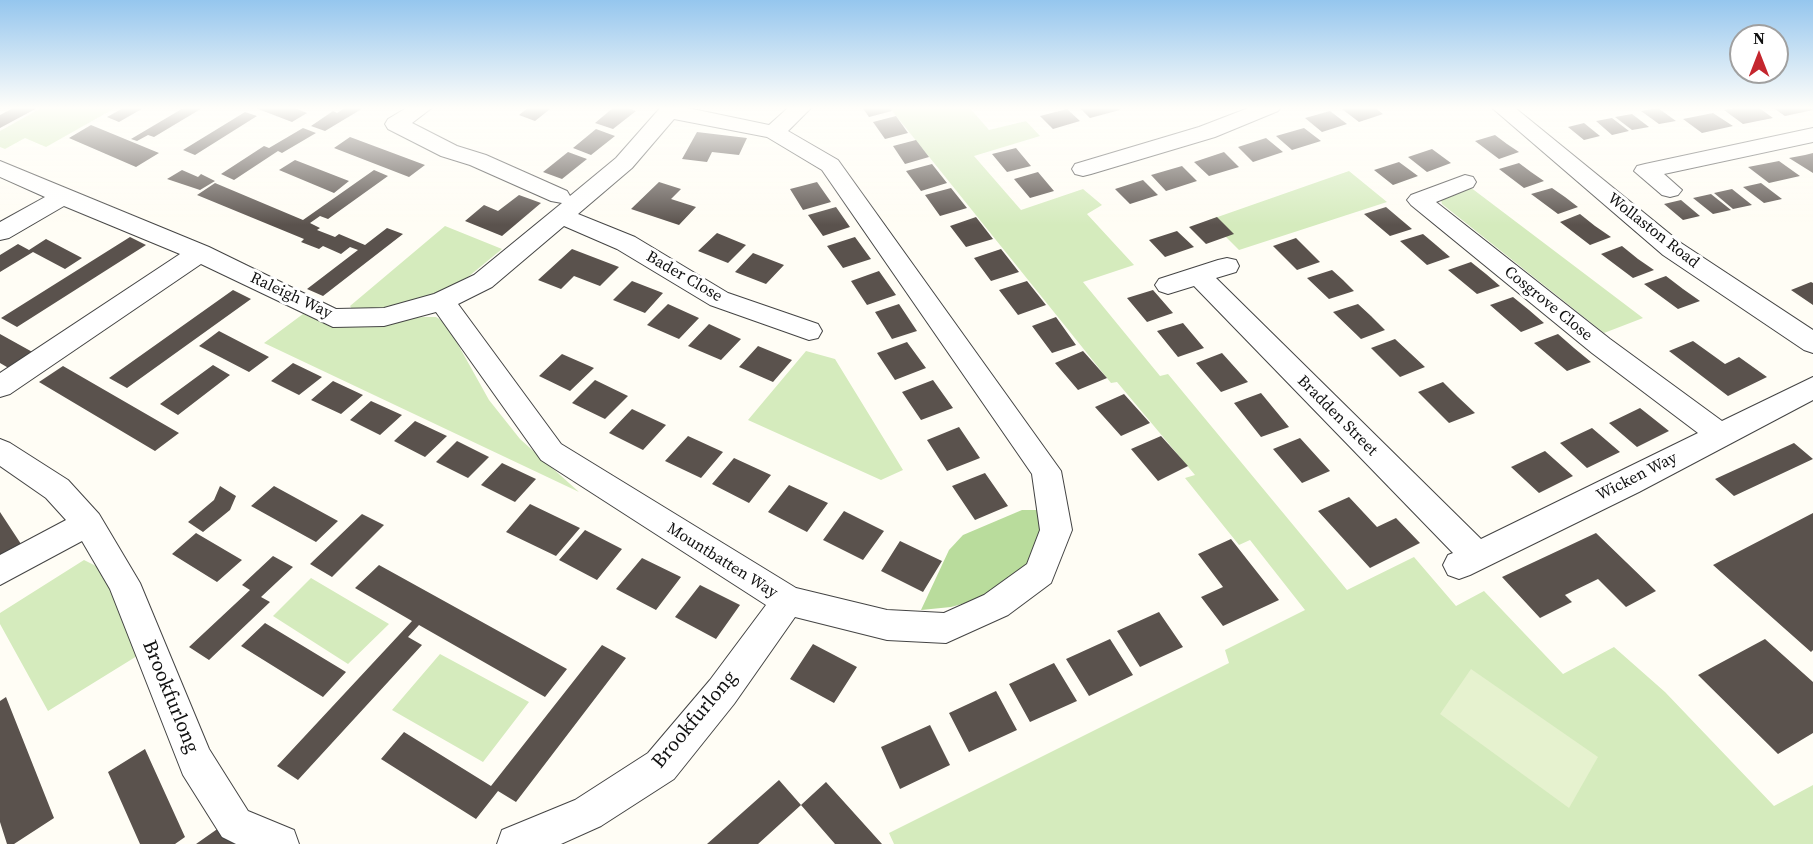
<!DOCTYPE html>
<html>
<head>
<meta charset="utf-8">
<style>
	body { margin:0 }
	#map { position:relative; width:1813px; height:844px; overflow:hidden; background:#fffdf5; font-family:"Source Serif 4",serif }
	canvas { display:block }
	.north { position:absolute; left:1729px; top:24px; width:60px; height:60px; box-sizing:border-box; background:#fff; border:2px solid #a0a0a0; border-radius:50%; rotate:0deg; font-size:16px; font-weight:700; line-height:24px; text-align:center; color:#111 }
	.north::after { content:''; display:block; margin:auto; width:21px; height:27px; background:#c4262e; clip-path:polygon(50% 0,100% 100%,50% 72%,0 100%) }
</style>
</head>
<body>
<div id="map">
<canvas width="1813" height="844"></canvas>
<div class="north">N</div>
</div>
<script>
const ctx = document.querySelector('canvas').getContext('2d');
ctx.lineJoin = 'round';
function fill(path, color) {
  ctx.fillStyle = color;
  ctx.fill(path, 'evenodd');
}
function shape(rows) {
  const path = new Path2D();
  for (const r of rows) {
    path.moveTo(r[0], r[1]);
    for (let i = 2; i < r.length; i += 2) path.lineTo(r[i], r[i + 1]);
  }
  return path;
}
function trace(path, color, width, dash) {
  ctx.strokeStyle = color;
  ctx.lineWidth = width;
  ctx.lineCap = dash ? 'butt' : 'round';
  ctx.setLineDash(dash || []);
  ctx.stroke(path);
}
function write(font, color, halo, rows, align = 'center') {
  ctx.font = font + ' "Source Serif 4",serif';
  ctx.lineWidth = 6;
  ctx.setLineDash([]);
  ctx.textBaseline = 'middle';
  ctx.strokeStyle = halo;
  ctx.fillStyle = color;
  for (const [text, x, y, turn = 0] of rows) {
    ctx.save();
    ctx.translate(x, y);
    ctx.rotate((+turn || 0) * Math.PI / 180);
    ctx.textAlign = isNaN(turn) ? turn : align;
    if (halo) ctx.strokeText(text, 0, 0);
    ctx.fillText(text, 0, 0);
    ctx.restore();
  }
}
const green = shape([
	[43,107,117,107,46,147,25,138,5,149,0,147,0,131],
	[889,107,969,107,989,130,1026,121,1040,136,974,156,1021,210,1083,189,1102,205,1087,214,1134,265,1083,282,1160,376,1168,374,1347,590,1414,557,1456,606,1484,591,1563,674,1614,647,1665,692,1774,806,1813,785,1813,844,894,844,889,833,1229,663,1225,650,1305,610,1250,540,1239,545,1185,478,1195,475,1117,382,1111,383],
	[1349,171,1387,202,1239,250,1209,220],
	[1470,187,1643,318,1604,333,1442,204,1440,197],
	[445,226,502,249,468,277,434,296,397,307,352,309,350,306],
	[303,314,322,322,347,326,423,317,436,317,446,323,489,400,520,439,579,492,264,343],
	[806,351,835,359,903,470,881,480,748,420],
	[84,560,104,570,137,656,48,711,0,624,0,613],
	[311,578,389,624,348,664,273,616],
	[440,654,529,702,483,762,392,710]
]);
const forest = shape([
	[1022,510,1045,510,1035,560,980,599,951,607,921,610,949,550,963,535]
]);
const pitch = shape([
	[1471,669,1598,757,1569,808,1440,714]
]);
const building = shape([
	[15,107,39,107,0,128,0,115],
	[125,107,145,107,119,122,107,117],
	[185,107,204,107,154,137,148,135,137,141,131,139],
	[253,107,292,107,307,113,292,122],
	[346,107,365,107,325,131,311,126,333,111,337,113],
	[529,107,545,107,550,109,535,121,519,115],
	[614,107,625,107,636,111,613,129,595,123],
	[862,107,889,107,892,111,869,117],
	[1079,107,1117,107,1120,110,1090,118],
	[1347,107,1374,107,1383,114,1359,122,1342,109],
	[1739,107,1758,107,1773,118,1743,124,1724,110],
	[1772,107,1810,107,1813,110,1785,116],
	[1658,108,1676,121,1659,124,1641,111],
	[1067,109,1080,121,1053,129,1040,116],
	[1330,111,1347,124,1322,132,1305,118],
	[245,112,257,116,195,155,183,150],
	[1713,113,1733,126,1702,133,1683,119],
	[1632,114,1649,127,1632,130,1615,117],
	[896,116,908,133,885,139,873,122],
	[1612,118,1629,131,1612,135,1596,121],
	[1584,123,1600,136,1584,140,1568,127],
	[91,125,159,153,136,167,69,138],
	[303,128,316,133,282,153,278,151,234,180,221,174,264,146,269,148],
	[1304,128,1321,141,1292,150,1276,136],
	[596,129,615,136,591,155,573,148],
	[697,132,747,138,739,155,712,152,707,162,682,159],
	[1495,135,1507,144,1519,152,1499,159,1475,141],
	[350,137,425,165,409,177,334,148],
	[1266,138,1283,152,1253,162,1238,147],
	[916,140,929,157,905,164,893,146],
	[1016,148,1031,166,1007,172,992,154],
	[1432,149,1451,163,1427,172,1408,157],
	[568,152,587,159,562,179,543,172],
	[1224,152,1239,167,1209,176,1194,162],
	[1813,153,1813,173,1789,158,1805,155],
	[295,160,349,181,334,193,279,170],
	[1779,161,1800,176,1769,183,1748,167],
	[1399,162,1418,176,1393,185,1374,170],
	[1519,163,1531,172,1544,181,1524,188,1499,169],
	[932,164,947,183,921,191,906,171],
	[1182,166,1197,181,1166,191,1151,175],
	[182,170,198,177,201,174,215,181,200,190,167,179],
	[374,170,388,176,328,219,320,216,310,223,320,228,317,230,335,237,339,234,365,245,387,228,403,234,323,296,307,289,358,250,350,247,341,254,323,246,319,249,301,242,304,239,197,195,215,183,303,220],
	[1038,172,1054,191,1030,198,1014,179],
	[1143,180,1158,195,1130,204,1115,189],
	[659,182,681,189,671,199,696,207,679,225,631,209],
	[817,182,831,202,803,210,790,189],
	[1761,183,1782,199,1764,203,1743,187],
	[951,188,967,208,940,216,925,195],
	[1552,188,1565,197,1578,207,1558,214,1531,194],
	[1732,189,1752,205,1733,209,1714,193],
	[1711,194,1731,210,1713,214,1693,198],
	[519,195,541,203,502,236,465,221,484,205,498,211],
	[1681,200,1700,216,1683,220,1664,204],
	[836,207,850,227,823,236,808,215],
	[1386,207,1412,229,1390,236,1364,214],
	[1580,214,1595,226,1611,237,1590,245,1560,222],
	[976,217,993,239,966,247,950,226],
	[1217,217,1234,234,1206,244,1189,227],
	[1177,231,1194,247,1165,257,1149,240],
	[717,233,746,245,728,263,698,251],
	[1423,234,1436,245,1450,257,1427,265,1400,241],
	[130,237,146,245,17,327,1,318],
	[855,237,871,259,843,268,827,246],
	[1296,238,1320,262,1297,270,1273,246],
	[46,239,82,258,65,269,33,252,0,272,0,255,18,244,29,250],
	[1622,246,1638,259,1654,270,1633,278,1601,254],
	[572,249,619,267,600,286,574,276,561,289,538,280],
	[1001,249,1019,272,991,281,974,258],
	[753,253,784,265,766,284,735,272],
	[1471,262,1486,274,1500,286,1477,294,1448,270],
	[1332,270,1343,280,1354,291,1329,299,1307,278],
	[879,271,896,295,867,305,851,281],
	[1666,276,1683,289,1700,301,1678,309,1644,284],
	[632,281,663,293,645,313,613,300],
	[1027,281,1046,305,1018,315,999,290],
	[1811,282,1813,283,1813,305,1791,290],
	[233,290,251,299,127,388,109,378],
	[1153,290,1173,313,1147,322,1127,298],
	[1513,297,1529,310,1544,323,1521,332,1490,305],
	[668,304,699,318,679,339,647,325],
	[899,304,917,331,892,339,875,312],
	[1358,304,1371,316,1385,330,1361,339,1333,312],
	[1056,317,1076,345,1052,353,1032,326],
	[1183,323,1204,348,1178,357,1157,331],
	[709,324,741,339,721,360,688,346],
	[219,331,269,357,249,372,199,346],
	[0,334,36,354,12,370,0,363],
	[1558,334,1574,348,1591,362,1567,371,1534,343],
	[1395,339,1425,367,1400,377,1371,348],
	[1693,341,1725,364,1739,357,1767,377,1728,396,1669,351],
	[907,342,926,368,895,380,877,353],
	[758,346,792,360,773,382,739,367],
	[1083,351,1107,378,1078,390,1055,363],
	[1222,353,1248,382,1221,392,1196,363],
	[562,354,594,368,570,391,539,376],
	[293,363,322,377,299,395,271,381],
	[213,365,230,375,178,415,160,404],
	[63,366,179,433,155,451,39,382],
	[595,380,628,396,605,419,572,403],
	[933,380,953,408,921,420,902,392],
	[333,381,363,395,341,414,311,400],
	[1443,382,1458,397,1475,413,1449,423,1418,392],
	[1261,393,1289,427,1261,437,1234,403],
	[1124,394,1150,423,1121,436,1095,407],
	[371,401,402,415,380,435,350,420],
	[1640,408,1669,431,1637,447,1609,423],
	[632,409,666,425,643,450,609,433],
	[415,421,447,436,425,457,394,441],
	[959,427,980,458,947,471,927,440],
	[1592,428,1620,452,1587,468,1560,443],
	[688,436,723,452,701,478,665,461],
	[1161,436,1188,466,1158,481,1131,449],
	[1300,438,1330,471,1302,483,1273,449],
	[457,441,489,457,468,478,436,462],
	[1794,443,1813,459,1734,496,1715,479],
	[1545,451,1573,476,1539,493,1511,467],
	[734,458,771,475,749,503,712,484],
	[502,463,536,479,515,502,481,485],
	[985,473,1008,506,975,520,952,486],
	[789,485,828,503,807,532,768,512],
	[220,486,236,496,230,510,203,532,188,522,214,500],
	[274,486,338,521,316,542,251,506],
	[1349,497,1377,527,1396,518,1420,543,1370,568,1318,511],
	[530,504,580,528,556,556,506,532],
	[844,511,884,531,863,560,823,540],
	[0,512,21,544,0,556],
	[1813,513,1813,650,1811,652,1713,565],
	[362,514,384,525,332,577,310,564],
	[585,530,622,549,597,580,559,560],
	[196,533,242,560,217,582,172,554],
	[1596,533,1656,591,1626,607,1598,579,1565,595,1572,602,1540,618,1502,577],
	[1231,539,1279,600,1223,626,1201,597,1223,587,1198,554],
	[900,541,942,561,923,592,881,571],
	[273,556,293,567,261,597,270,602,209,660,189,647,250,590,242,585],
	[642,558,681,577,656,610,616,589],
	[379,565,567,669,545,697,419,625,408,637,422,645,298,780,277,766,412,621,355,588],
	[700,585,740,605,716,639,675,617],
	[1159,612,1183,647,1140,667,1117,631],
	[265,623,346,672,323,697,241,646],
	[1110,639,1133,675,1089,696,1066,659],
	[1765,639,1813,682,1813,733,1778,754,1698,675],
	[813,644,857,667,834,703,790,679],
	[602,645,626,658,516,802,498,791,476,819,381,759,404,732,491,786],
	[1054,663,1077,701,1030,722,1009,684],
	[996,691,1017,730,969,752,949,713],
	[6,697,54,818,14,844,7,844,0,822,0,701],
	[930,725,950,765,900,789,881,747],
	[145,749,185,837,175,844,140,844,108,772],
	[779,780,801,805,758,844,707,844],
	[826,782,882,844,835,844,801,805],
	[233,818,246,844,196,844]
]);
const minor = shape([
	[408,107,433,107,412,123,457,146,486,155,567,191,570,196,616,158,661,107,683,107,769,125,789,107,812,107,788,131,838,160,1061,471,1072,530,1051,583,1008,615,946,643,887,640,795,617,734,704,674,779,601,826,561,844,497,844,502,830,575,800,648,753,710,680,766,605,541,460,436,312,384,326,333,327,201,264,10,394,0,397,0,373,180,254,64,206,9,238,0,240,0,222,45,197,0,177,0,161,209,247,336,309,384,308,434,294,474,275,562,203,551,201,470,165,441,156,388,129,385,124,388,119,408,107],
	[674,119,767,137,822,170,1032,474,1040,530,1027,564,984,595,944,613,887,610,796,588,561,444,458,304,492,287,564,226,617,249,710,305,809,340,818,338,822,331,818,324,728,293,635,237,578,214,632,168,674,119],
	[1251,107,1281,107,1278,111,1215,137,1091,174,1083,176,1075,174,1072,169,1075,164,1199,127,1251,107],
	[1491,107,1514,107,1681,243,1813,330,1813,353,1804,350,1663,255,1491,107],
	[1813,128,1813,142,1664,174,1682,190,1678,195,1670,197,1662,195,1634,171,1637,166,1645,164,1813,128],
	[1465,175,1473,177,1476,182,1473,187,1436,202,1610,339,1722,421,1813,377,1813,400,1639,492,1470,575,1459,579,1448,575,1443,565,1448,555,1453,553,1194,286,1168,294,1159,291,1155,285,1159,279,1218,260,1227,258,1236,260,1239,266,1236,272,1216,278,1481,539,1698,433,1592,353,1411,205,1407,200,1411,195,1465,175],
	[0,439,10,443,68,480,99,514,140,583,209,749,248,811,294,830,299,844,236,844,222,837,183,775,110,589,82,541,0,585,0,555,66,520,46,498,0,466,0,439]
]);
const streetNames = [
	["Wollaston Road",1653,231,38],
	["Bader Close",684,277,30],
	["Raleigh Way",291,296,25],
	["Cosgrove Close",1548,304,39],
	["Bradden Street",1337,416,45],
	["Wicken Way",1637,477,-27],
	["Mountbatten Way",722,561,32]
];
const nearStreetnames = [
	["Brookfurlong",170,697,68],
	["Brookfurlong",695,720,-50]
];
fill(green, '#d5ebbd');
fill(forest, '#b9dc9c');
fill(pitch, '#e6f2cf');
fill(building, '#5a524d');
trace(minor, '#444', 2);
fill(minor, '#fff');
const sky = ctx.createLinearGradient(0, 0, 0, 225);
sky.addColorStop(0, '#95c6ee');
sky.addColorStop(0.48, '#fffefa');
sky.addColorStop(1, '#fffefa00');
ctx.fillStyle = sky;
ctx.fillRect(0, 0, 1813, 225);
write('16px', '#111', '#fff', streetNames);
write('20px', '#111', '#fff', nearStreetnames);
</script>
</body>
</html>
